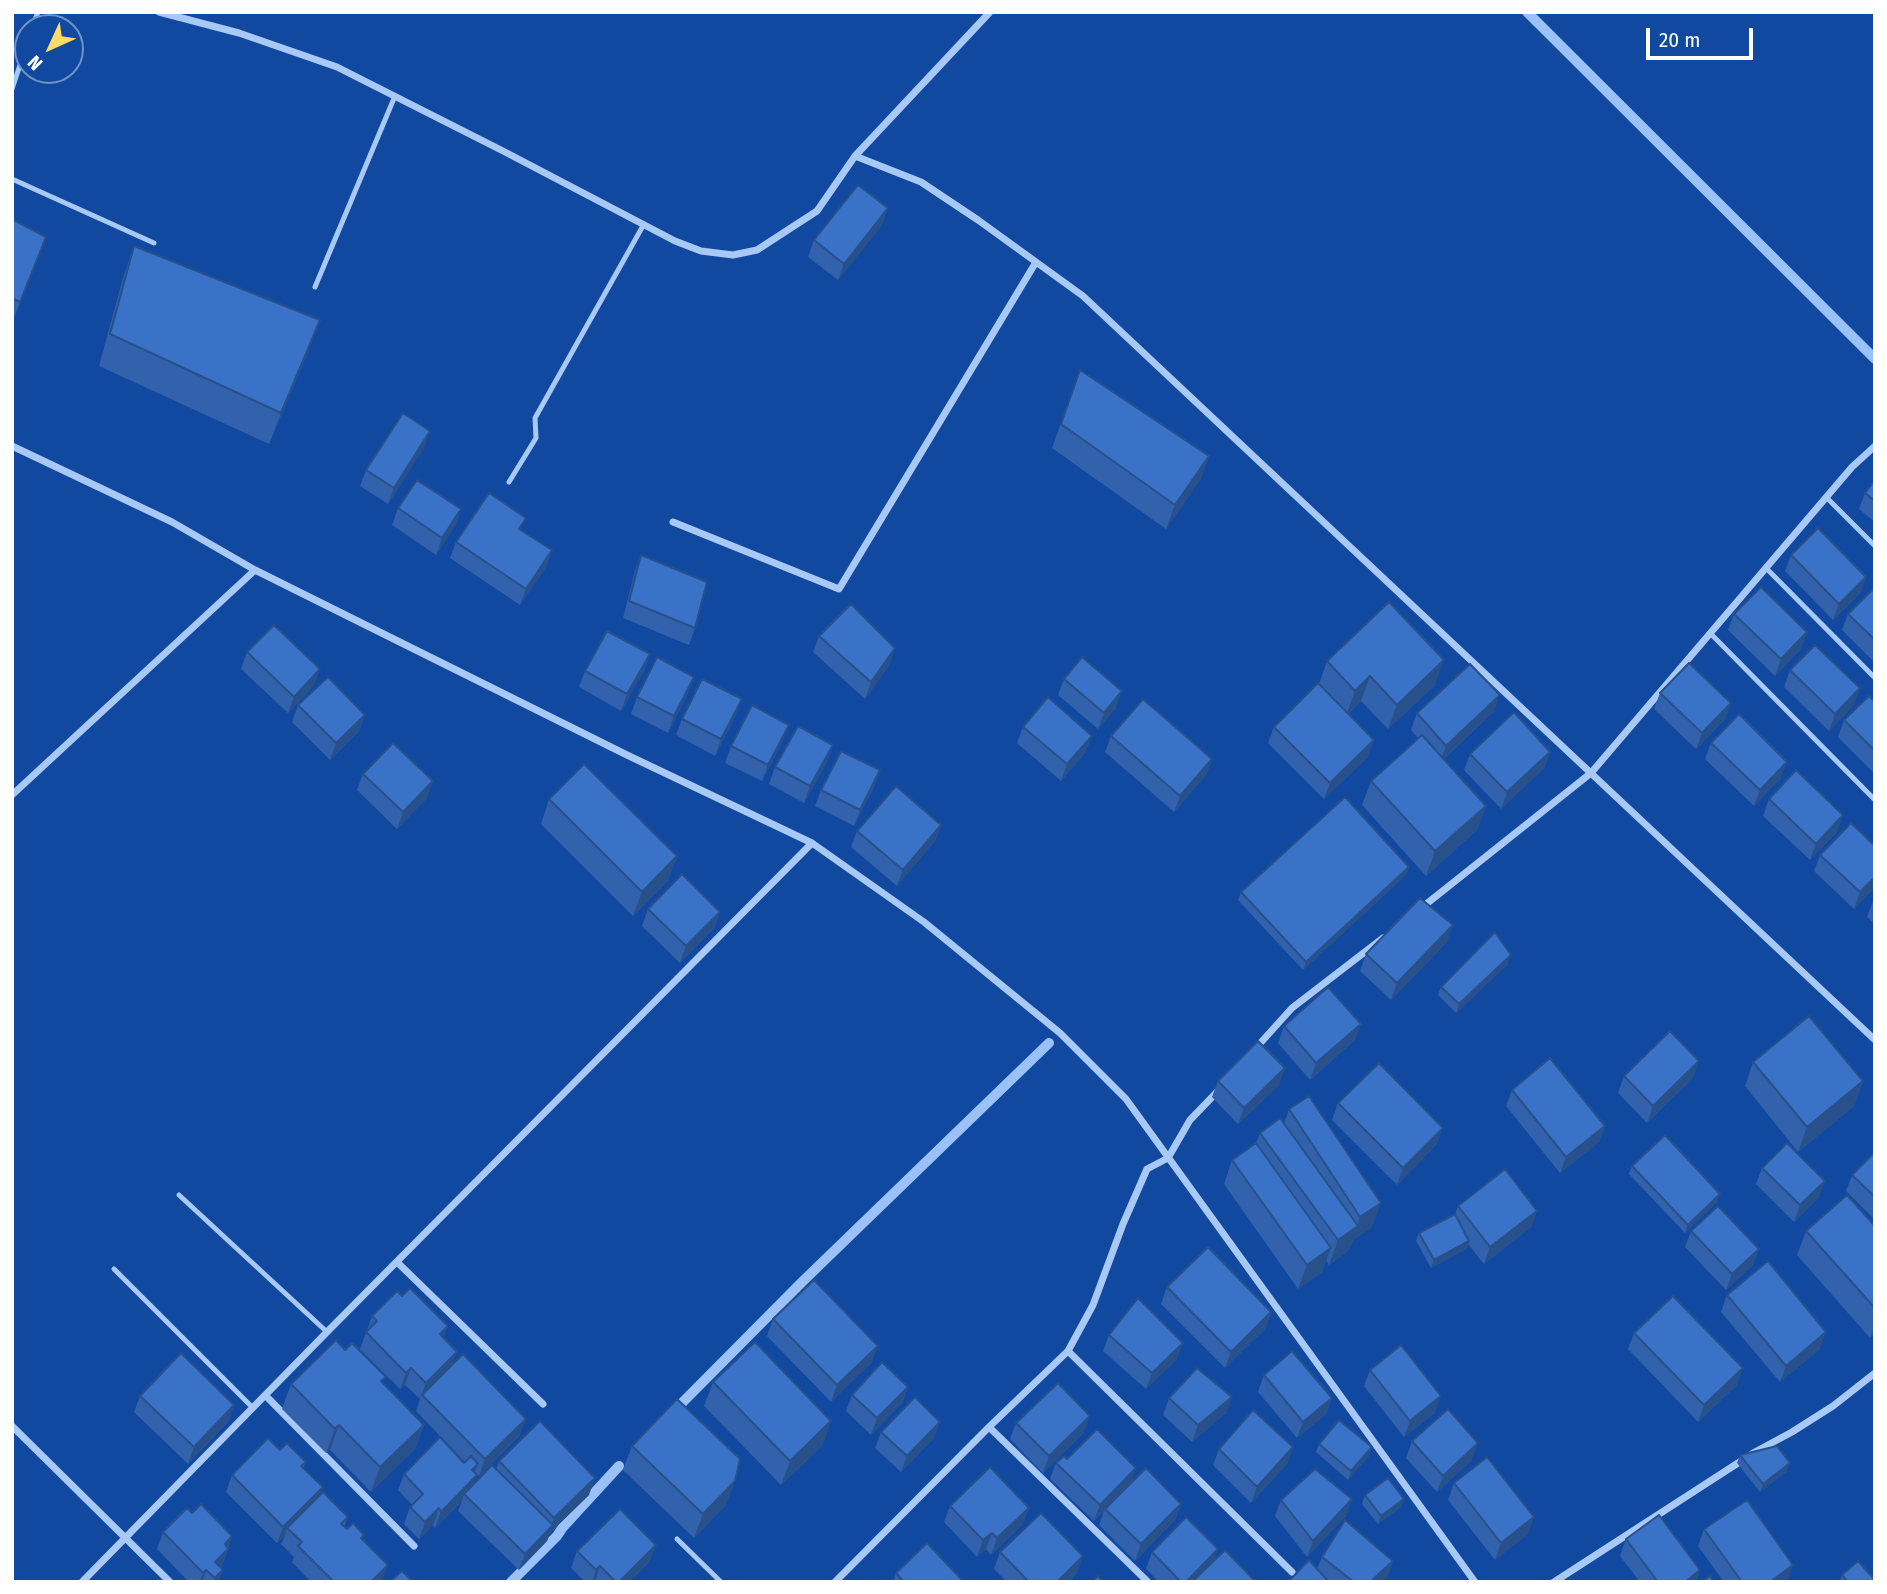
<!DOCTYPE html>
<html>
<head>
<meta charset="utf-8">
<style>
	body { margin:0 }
	#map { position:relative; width:1887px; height:1594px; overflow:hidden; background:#1149a0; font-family:"Fira Sans Condensed",sans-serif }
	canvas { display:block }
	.frame { position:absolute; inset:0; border:14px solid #fff; pointer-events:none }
	.north { position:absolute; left:14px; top:14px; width:70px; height:70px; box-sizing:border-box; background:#1149a0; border:2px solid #7092c6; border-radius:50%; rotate:225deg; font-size:19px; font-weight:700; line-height:28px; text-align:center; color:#fff }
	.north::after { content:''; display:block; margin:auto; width:24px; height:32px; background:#ffdb6c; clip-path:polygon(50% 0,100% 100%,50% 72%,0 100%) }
	.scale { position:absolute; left:1646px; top:28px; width:107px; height:32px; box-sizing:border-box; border:4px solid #fff; border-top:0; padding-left:9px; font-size:21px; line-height:24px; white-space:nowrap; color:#fff; -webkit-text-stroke:5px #1149a0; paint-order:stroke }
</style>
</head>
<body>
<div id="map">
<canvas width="1887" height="1594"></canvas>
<div class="frame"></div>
<div class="north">N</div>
<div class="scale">20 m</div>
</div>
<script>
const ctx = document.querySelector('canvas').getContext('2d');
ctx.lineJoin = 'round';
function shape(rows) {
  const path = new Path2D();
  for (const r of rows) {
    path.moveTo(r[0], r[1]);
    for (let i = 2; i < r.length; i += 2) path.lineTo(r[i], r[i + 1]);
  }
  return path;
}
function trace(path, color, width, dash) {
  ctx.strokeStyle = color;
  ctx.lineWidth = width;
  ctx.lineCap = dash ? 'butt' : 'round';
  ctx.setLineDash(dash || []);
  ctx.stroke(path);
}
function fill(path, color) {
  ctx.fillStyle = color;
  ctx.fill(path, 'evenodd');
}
const stream = shape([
	[1527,12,1875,359],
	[672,1413,802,1282,1049,1043],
	[511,1582,557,1536,563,1527,619,1466]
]);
const service = shape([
	[32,28,38,12],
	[12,89,28,41],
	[12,179,154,243],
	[315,287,395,96],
	[509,482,536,438,535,418,644,224],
	[1827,498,1875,546],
	[1767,569,1875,678],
	[1711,634,1875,800],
	[179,1195,327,1332],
	[114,1269,253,1408],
	[677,1539,721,1582]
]);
const minor = shape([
	[159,12,239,33,337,67,505,152,675,241,701,251,733,255,757,250,817,211,855,156,990,12],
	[855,156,921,182,978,220,1083,296,1875,1040],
	[12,446,172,522,255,570,627,755,812,843,924,922,1060,1033,1126,1099,1475,1582],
	[673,522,839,589,1036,262],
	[12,795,255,570],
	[1420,909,1591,773,1852,467,1875,446],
	[1255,1049,1292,1008,1383,938],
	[397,1262,543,1404],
	[1068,1351,1292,1572],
	[266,1396,414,1546],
	[12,1426,170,1582],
	[989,1427,1148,1582],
	[82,1582,327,1332,812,843],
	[835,1582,989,1427,1068,1351,1093,1305,1123,1224,1147,1169,1168,1158,1190,1120,1217,1092],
	[1554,1582,1755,1452,1792,1432,1833,1406,1875,1373]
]);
const wall = shape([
	[12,219,37,261,12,323],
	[882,225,838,280,808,257,814,240],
	[134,246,308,352,269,444,99,366,123,278],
	[1080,370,1209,456,1200,480,1166,529,1052,448],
	[424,448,388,504,360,486,366,470],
	[1875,480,1875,522,1859,509,1865,493],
	[398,508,461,509,455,526,436,555,392,525],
	[522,530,552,550,546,567,520,605,450,558,456,542],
	[641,555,695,628,689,645,623,618,635,571],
	[1791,555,1866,577,1860,593,1833,620,1785,571],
	[1875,587,1875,663,1842,630,1848,614],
	[1734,614,1801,649,1775,676,1728,630],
	[819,636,895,648,889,665,865,699,813,652],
	[247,652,314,685,288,713,241,669],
	[650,654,644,671,621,711,579,687,585,671],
	[1327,661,1435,685,1388,729,1361,701,1348,714,1368,757,1324,799,1268,743,1274,727,1319,684],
	[1790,670,1854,705,1829,731,1784,687],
	[694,677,688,693,668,733,631,714,637,697],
	[1064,679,1116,708,1098,729,1058,695],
	[1660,693,1731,703,1725,719,1696,749,1654,709],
	[1875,702,1875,774,1838,737,1844,720],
	[298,705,365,715,359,731,330,760,292,722],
	[1494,711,1444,759,1486,806,1477,830,1426,876,1362,805,1371,781,1418,738,1411,730,1417,713],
	[736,715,715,756,676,735,682,719],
	[1023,727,1086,752,1061,781,1017,743],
	[1111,736,1212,759,1206,775,1174,812,1105,752],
	[783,741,762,781,725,763,731,746],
	[1711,743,1781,778,1754,806,1705,759],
	[833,745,827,762,804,803,769,784,775,767],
	[1550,752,1544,768,1501,809,1464,770,1470,754],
	[880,770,874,787,854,826,815,806,821,790],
	[363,774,427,798,397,829,357,790],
	[549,799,677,856,668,881,633,916,541,824],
	[1769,799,1837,832,1810,860,1763,816],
	[941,825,935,841,897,886,851,847,857,831],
	[1875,846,1875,887,1854,909,1814,871,1820,855],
	[1409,867,1406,875,1303,970,1238,900,1241,892],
	[1875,899,1875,925,1867,917,1873,901],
	[648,909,720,912,714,928,680,963,642,926],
	[1447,942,1391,1000,1360,971,1366,954],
	[1508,964,1456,1013,1438,995,1441,987],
	[1284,1026,1355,1040,1310,1080,1278,1043],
	[1753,1062,1863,1081,1854,1106,1798,1152,1745,1086],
	[1624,1076,1693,1078,1647,1123,1618,1093],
	[1218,1081,1279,1085,1238,1124,1212,1097],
	[1512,1090,1605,1126,1599,1142,1560,1173,1506,1106],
	[1338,1103,1437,1144,1397,1185,1332,1120],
	[1289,1109,1372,1227,1353,1240,1349,1250,1329,1265,1326,1260,1322,1272,1298,1289,1224,1184,1232,1160,1256,1143,1260,1133,1284,1124],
	[1875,1152,1875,1220,1846,1191,1852,1175],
	[1632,1166,1717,1202,1685,1233,1629,1174],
	[1762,1168,1819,1197,1794,1222,1756,1184],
	[1458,1206,1537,1211,1531,1227,1484,1264,1468,1244,1466,1249,1431,1268,1416,1241,1419,1233,1455,1214],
	[1875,1226,1875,1333,1870,1338,1797,1255,1806,1231],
	[1691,1231,1753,1265,1726,1290,1685,1247],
	[1167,1287,1271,1312,1265,1329,1225,1368,1161,1304],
	[1727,1295,1820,1349,1780,1382,1721,1312],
	[402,1296,448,1326,443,1338,453,1364,520,1435,479,1476,475,1472,473,1485,496,1469,499,1461,589,1495,550,1533,547,1541,519,1570,458,1511,462,1501,435,1528,433,1525,419,1539,404,1524,410,1507,412,1505,398,1490,404,1474,465,1462,416,1411,420,1399,405,1385,400,1389,360,1349,372,1316],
	[773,1319,872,1362,831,1402,767,1336],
	[1634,1333,1737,1385,1698,1422,1628,1349],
	[1109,1335,1177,1359,1146,1389,1103,1351],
	[345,1350,383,1384,424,1425,415,1449,371,1492,330,1450,326,1453,282,1409,291,1384],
	[1370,1370,1435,1413,1404,1437,1364,1386],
	[1264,1375,1332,1398,1326,1414,1297,1438,1258,1392],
	[713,1382,831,1421,822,1446,781,1485,704,1406],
	[908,1387,902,1403,871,1435,846,1411,852,1395],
	[140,1396,234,1405,228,1422,188,1464,134,1412],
	[1232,1397,1226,1413,1192,1442,1163,1415,1169,1398],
	[1016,1423,1084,1432,1043,1473,1010,1439],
	[881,1432,934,1438,901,1472,875,1448],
	[1412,1441,1472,1460,1437,1492,1406,1458],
	[1319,1444,1369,1456,1348,1480,1316,1452],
	[632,1446,726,1505,694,1538,623,1470],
	[1293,1447,1287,1464,1251,1503,1213,1465,1219,1449],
	[280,1450,306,1462,303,1468,323,1487,319,1496,348,1517,344,1527,362,1540,382,1582,311,1582,292,1562,294,1557,281,1544,285,1536,277,1543,226,1492,232,1475],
	[1740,1455,1787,1471,1760,1492,1737,1463],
	[1067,1459,1131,1483,1181,1504,1175,1520,1135,1561,1099,1525,1104,1511,1094,1521,1050,1479,1056,1463],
	[1454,1483,1528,1534,1495,1560,1448,1500],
	[1365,1495,1401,1507,1378,1524,1362,1504],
	[1281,1500,1346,1516,1307,1557,1275,1516],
	[950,1506,1023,1524,991,1555,986,1549,977,1557,944,1522],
	[192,1513,232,1536,222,1566,221,1567,219,1582,189,1582,157,1549,163,1532],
	[1704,1529,1793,1565,1787,1582,1724,1582,1698,1546],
	[1626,1539,1700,1570,1696,1582,1640,1582,1620,1556],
	[1218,1549,1214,1561,1256,1582,1159,1582,1146,1569,1152,1552],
	[577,1551,650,1561,629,1582,585,1582,571,1568],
	[1000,1552,1077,1573,1068,1582,1007,1582,994,1569],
	[1322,1557,1393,1561,1387,1577,1382,1582,1288,1582,1317,1569],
	[896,1573,964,1582,893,1582],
	[1842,1575,1875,1582,1840,1582]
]);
const shadedWall = shape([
	[888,208,882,225,838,280,844,264],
	[46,237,37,261,12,323,20,302],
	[320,320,308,352,269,444,281,413],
	[430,431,424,448,388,504,394,488],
	[1209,456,1200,480,1166,529,1175,505],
	[461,509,455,526,436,555,442,538],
	[552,550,546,567,520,605,526,589],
	[1866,577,1860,593,1833,620,1839,604],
	[1807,632,1801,649,1775,676,1781,659],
	[895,648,889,665,865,699,871,682],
	[650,654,644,671,621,711,627,694],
	[1444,660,1435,685,1388,729,1397,705],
	[320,669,314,685,288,713,294,697],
	[1370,676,1361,701,1346,715,1355,691],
	[694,677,688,693,668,733,674,716],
	[1860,688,1854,705,1829,731,1835,714],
	[1122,691,1116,708,1098,729,1104,713],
	[1500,695,1494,711,1440,762,1446,746],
	[742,699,736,715,715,756,721,739],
	[1731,703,1725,719,1696,749,1702,733],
	[365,715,359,731,330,760,336,743],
	[789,725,783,741,762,781,768,765],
	[1092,736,1086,752,1061,781,1067,764],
	[1374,740,1368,757,1324,799,1330,783],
	[833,745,827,762,804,803,810,786],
	[1550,752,1544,768,1501,809,1507,792],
	[1212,759,1206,775,1174,812,1180,796],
	[1787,762,1781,778,1754,806,1760,790],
	[880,770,874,787,854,826,860,810],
	[433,781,427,798,397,829,403,812],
	[1486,806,1477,830,1426,876,1435,851],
	[1843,815,1837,832,1810,860,1816,844],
	[941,825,935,841,897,886,903,870],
	[677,856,668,881,633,916,642,892],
	[1409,867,1406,875,1303,970,1306,962],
	[1875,877,1875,887,1854,909,1860,892],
	[720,912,714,928,680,963,686,946],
	[1453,925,1447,942,1391,1000,1397,983],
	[1511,955,1508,964,1456,1013,1459,1004],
	[1361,1024,1355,1040,1310,1080,1316,1063],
	[1699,1061,1693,1078,1647,1123,1653,1106],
	[1285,1068,1279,1085,1238,1124,1244,1108],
	[1863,1081,1854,1106,1798,1152,1807,1127],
	[1605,1126,1599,1142,1560,1173,1566,1157],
	[1443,1128,1437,1144,1397,1185,1403,1168],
	[1825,1181,1819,1197,1794,1222,1800,1205],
	[1720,1194,1717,1202,1685,1233,1688,1225],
	[1381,1203,1372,1227,1353,1240,1349,1250,1329,1265,1338,1240,1357,1227,1360,1217],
	[1537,1211,1531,1227,1484,1264,1490,1247],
	[1469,1241,1466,1249,1431,1268,1434,1260],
	[1331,1248,1322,1272,1298,1289,1307,1265],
	[1759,1249,1753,1265,1726,1290,1732,1274],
	[1271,1312,1265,1329,1225,1368,1231,1352],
	[1875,1325,1875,1333,1870,1338],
	[448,1326,442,1342,440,1334],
	[1826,1332,1820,1349,1780,1382,1786,1366],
	[1183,1343,1177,1359,1146,1389,1152,1373],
	[878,1346,872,1362,831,1402,837,1385],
	[457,1352,451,1368,422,1395,420,1399,426,1383],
	[411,1368,405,1385,400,1389,406,1373],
	[1743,1368,1737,1385,1698,1422,1704,1405],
	[908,1387,902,1403,871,1435,877,1418],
	[1441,1396,1435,1413,1404,1437,1410,1421],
	[1232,1397,1226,1413,1192,1442,1198,1425],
	[1332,1398,1326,1414,1297,1438,1303,1422],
	[234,1405,228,1422,188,1464,194,1447],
	[1090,1416,1084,1432,1043,1473,1049,1456],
	[526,1419,520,1435,479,1476,485,1459],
	[831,1421,822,1446,781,1485,790,1461],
	[940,1422,934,1438,901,1472,907,1456],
	[339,1425,330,1450,326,1453,335,1429],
	[424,1425,415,1449,371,1492,380,1467],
	[1478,1443,1472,1460,1437,1492,1443,1476],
	[1293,1447,1287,1464,1251,1503,1257,1487],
	[1372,1447,1369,1456,1348,1480,1351,1471],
	[1790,1463,1787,1471,1760,1492,1763,1484],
	[478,1464,472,1479,477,1475,471,1491,464,1494,462,1501,435,1528,441,1512,472,1470],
	[1136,1468,1130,1485,1094,1521,1100,1505],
	[595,1478,589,1495,550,1533,547,1541,519,1570,525,1554,551,1526,554,1518],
	[735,1481,726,1505,694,1538,703,1514],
	[323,1487,316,1504,287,1528,285,1536,277,1543,283,1527],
	[1352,1499,1346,1516,1307,1557,1313,1541],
	[1404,1499,1401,1507,1378,1524,1381,1516],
	[1181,1504,1175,1520,1135,1561,1141,1544],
	[439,1508,433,1525,419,1539,425,1522],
	[1029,1508,1023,1524,991,1555,997,1538],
	[1534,1517,1528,1534,1495,1560,1501,1543],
	[992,1533,986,1549,977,1557,983,1540],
	[232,1536,222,1566,212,1576,215,1562,225,1544],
	[656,1545,650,1561,629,1582,619,1582],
	[1218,1549,1212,1565,1196,1582,1186,1582],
	[1083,1556,1077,1573,1068,1582,1057,1582],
	[1393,1561,1387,1577,1382,1582,1370,1582],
	[388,1565,382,1582,371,1582],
	[1793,1565,1787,1582,1770,1582],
	[600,1566,595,1582,592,1582,596,1570],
	[206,1570,202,1582,200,1582,203,1573],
	[223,1570,219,1582,213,1582,215,1578],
	[1700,1570,1696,1582,1685,1582]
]);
const building = shape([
	[858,185,888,208,844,264,814,240,858,185],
	[12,219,46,237,20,302,12,298,12,219],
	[134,246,320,320,281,413,110,334,134,246],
	[1080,370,1209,456,1175,505,1061,424,1080,370],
	[403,413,430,431,394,488,366,470,403,413],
	[417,480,461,509,442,538,398,508,417,480],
	[1875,480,1875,501,1865,493,1875,480],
	[489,493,526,518,519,529,552,550,526,589,456,542,489,493],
	[1818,528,1866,577,1839,604,1791,555,1818,528],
	[641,555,707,582,695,628,629,601,641,555],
	[1761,587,1807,632,1781,659,1734,614,1761,587],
	[1875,587,1875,640,1848,614,1875,587],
	[1389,602,1444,660,1397,705,1370,676,1355,691,1327,661,1389,602],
	[851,604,895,648,871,682,819,636,851,604],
	[274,625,320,669,294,697,247,652,274,625],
	[607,631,650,654,627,694,585,671,607,631],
	[1815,645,1860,688,1835,714,1790,670,1815,645],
	[657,657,694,677,674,716,637,697,657,657],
	[1082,657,1122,691,1104,713,1064,679,1082,657],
	[1689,663,1731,703,1702,733,1660,693,1689,663],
	[1470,664,1500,695,1446,746,1417,713,1470,664],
	[328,677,365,715,336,743,298,705,328,677],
	[702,679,742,699,721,739,682,719,702,679],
	[1318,683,1374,740,1330,783,1274,727,1318,683],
	[1869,696,1875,702,1875,751,1844,720,1869,696],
	[1048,697,1092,736,1067,764,1023,727,1048,697],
	[1143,699,1212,759,1180,796,1111,736,1143,699],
	[752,705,789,725,768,765,731,746,752,705],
	[1514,712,1550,752,1507,792,1470,754,1514,712],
	[1739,714,1787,762,1760,790,1711,743,1739,714],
	[798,726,833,745,810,786,775,767,798,726],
	[1422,735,1486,806,1435,851,1371,781,1422,735],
	[393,743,433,781,403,812,363,774,393,743],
	[841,751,880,770,860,810,821,790,841,751],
	[584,764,677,856,642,892,549,799,584,764],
	[1796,770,1843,815,1816,844,1769,799,1796,770],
	[896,786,941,825,903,870,857,831,896,786],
	[1345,797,1409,867,1306,962,1241,892,1345,797],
	[1851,823,1875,846,1875,877,1860,892,1820,855,1851,823],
	[682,874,720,912,686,946,648,909,682,874],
	[1420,898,1453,925,1397,983,1366,954,1420,898],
	[1495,932,1511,955,1459,1004,1441,987,1495,932],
	[1328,987,1361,1024,1316,1063,1284,1026,1328,987],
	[1809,1016,1863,1081,1807,1127,1753,1062,1809,1016],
	[1670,1031,1699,1061,1653,1106,1624,1076,1670,1031],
	[1258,1041,1285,1068,1244,1108,1218,1081,1258,1041],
	[1550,1058,1605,1126,1566,1157,1512,1090,1550,1058],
	[1379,1063,1443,1128,1403,1168,1338,1103,1379,1063],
	[1309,1096,1381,1203,1360,1217,1289,1109,1309,1096],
	[1280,1118,1358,1226,1338,1240,1260,1133,1280,1118],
	[1665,1135,1720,1194,1688,1225,1632,1166,1665,1135],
	[1256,1143,1331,1248,1307,1265,1232,1160,1256,1143],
	[1787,1143,1825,1181,1800,1205,1762,1168,1787,1143],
	[1875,1152,1875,1197,1852,1175,1875,1152],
	[1505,1169,1537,1211,1490,1247,1458,1206,1505,1169],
	[1847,1195,1875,1226,1875,1308,1806,1231,1847,1195],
	[1718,1206,1759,1249,1732,1274,1691,1231,1718,1206],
	[1455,1214,1469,1241,1434,1260,1419,1233,1455,1214],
	[1208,1247,1271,1312,1231,1352,1167,1287,1208,1247],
	[1768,1261,1826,1332,1786,1366,1727,1295,1768,1261],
	[814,1280,878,1346,837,1385,773,1319,814,1280],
	[410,1288,448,1326,440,1334,457,1352,426,1383,411,1368,406,1373,366,1332,377,1321,372,1316,397,1291,402,1296,410,1288],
	[1673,1296,1743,1368,1704,1405,1634,1333,1673,1296],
	[1138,1298,1183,1343,1152,1373,1109,1335,1138,1298],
	[336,1340,345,1350,352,1343,386,1377,381,1381,424,1425,380,1467,339,1425,335,1429,291,1384,336,1340],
	[755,1342,831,1421,790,1461,713,1382,755,1342],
	[1401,1345,1441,1396,1410,1421,1370,1370,1401,1345],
	[1292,1351,1332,1398,1303,1422,1264,1375,1292,1351],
	[181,1353,234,1405,194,1447,140,1396,181,1353],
	[463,1354,526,1419,485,1459,422,1395,463,1354],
	[882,1362,908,1387,877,1418,852,1395,882,1362],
	[1197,1368,1232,1397,1198,1425,1169,1398,1197,1368],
	[1058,1383,1090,1416,1049,1456,1016,1423,1058,1383],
	[915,1397,940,1422,907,1456,881,1432,915,1397],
	[677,1399,740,1459,735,1481,703,1514,632,1446,677,1399],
	[1448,1409,1478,1443,1443,1476,1412,1441,1448,1409],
	[1253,1410,1293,1447,1257,1487,1219,1449,1253,1410],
	[1339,1420,1372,1447,1351,1471,1319,1444,1339,1420],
	[540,1421,595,1478,554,1518,499,1461,540,1421],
	[1097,1429,1136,1468,1100,1505,1056,1463,1064,1456,1067,1459,1097,1429],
	[440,1437,464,1463,471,1456,478,1464,472,1470,477,1475,441,1512,439,1508,425,1522,410,1507,423,1494,404,1474,440,1437],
	[268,1438,280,1450,287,1443,306,1462,301,1466,323,1487,283,1527,232,1475,268,1438],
	[1777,1446,1790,1463,1763,1484,1740,1455,1777,1446],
	[1487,1457,1534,1517,1501,1543,1454,1483,1487,1457],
	[492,1465,553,1525,525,1554,464,1494,492,1465],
	[990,1467,1029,1508,997,1538,992,1533,983,1540,950,1506,990,1467],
	[1146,1468,1181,1504,1141,1544,1105,1509,1146,1468],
	[1315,1469,1352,1499,1313,1541,1281,1500,1315,1469],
	[1388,1478,1404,1499,1381,1516,1365,1495,1388,1478],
	[323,1492,348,1517,341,1524,347,1529,353,1523,364,1535,361,1538,388,1565,371,1582,334,1582,298,1546,302,1542,287,1528,323,1492],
	[1747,1500,1793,1565,1770,1582,1742,1582,1704,1529,1747,1500],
	[201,1504,232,1536,225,1544,228,1549,215,1562,223,1570,215,1578,206,1570,203,1573,163,1532,187,1508,192,1513,201,1504],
	[620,1509,656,1545,619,1582,616,1582,600,1566,596,1570,577,1551,620,1509],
	[1041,1513,1083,1556,1057,1582,1029,1582,1000,1552,1041,1513],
	[1659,1515,1700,1570,1685,1582,1658,1582,1626,1539,1659,1515],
	[1186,1517,1218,1549,1186,1582,1181,1582,1152,1552,1186,1517],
	[1345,1520,1393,1561,1370,1582,1354,1582,1322,1557,1345,1520],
	[927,1543,964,1582,904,1582,896,1573,927,1543],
	[1225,1550,1256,1582,1192,1582,1225,1550],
	[1309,1560,1329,1582,1288,1582,1309,1560],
	[1858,1561,1875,1580,1875,1582,1848,1582,1842,1575,1858,1561],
	[402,1571,413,1582,390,1582,402,1571],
	[1098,1576,1103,1582,1092,1582,1098,1576],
	[1710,1576,1714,1582,1702,1582,1710,1576]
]);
trace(stream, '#9ac2f8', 10);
trace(service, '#a8c8f5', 5);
trace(minor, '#a8c8f5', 7);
fill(wall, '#3162ab');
fill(shadedWall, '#28508b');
fill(building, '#3972c7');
trace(building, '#28508b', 2);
</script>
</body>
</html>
